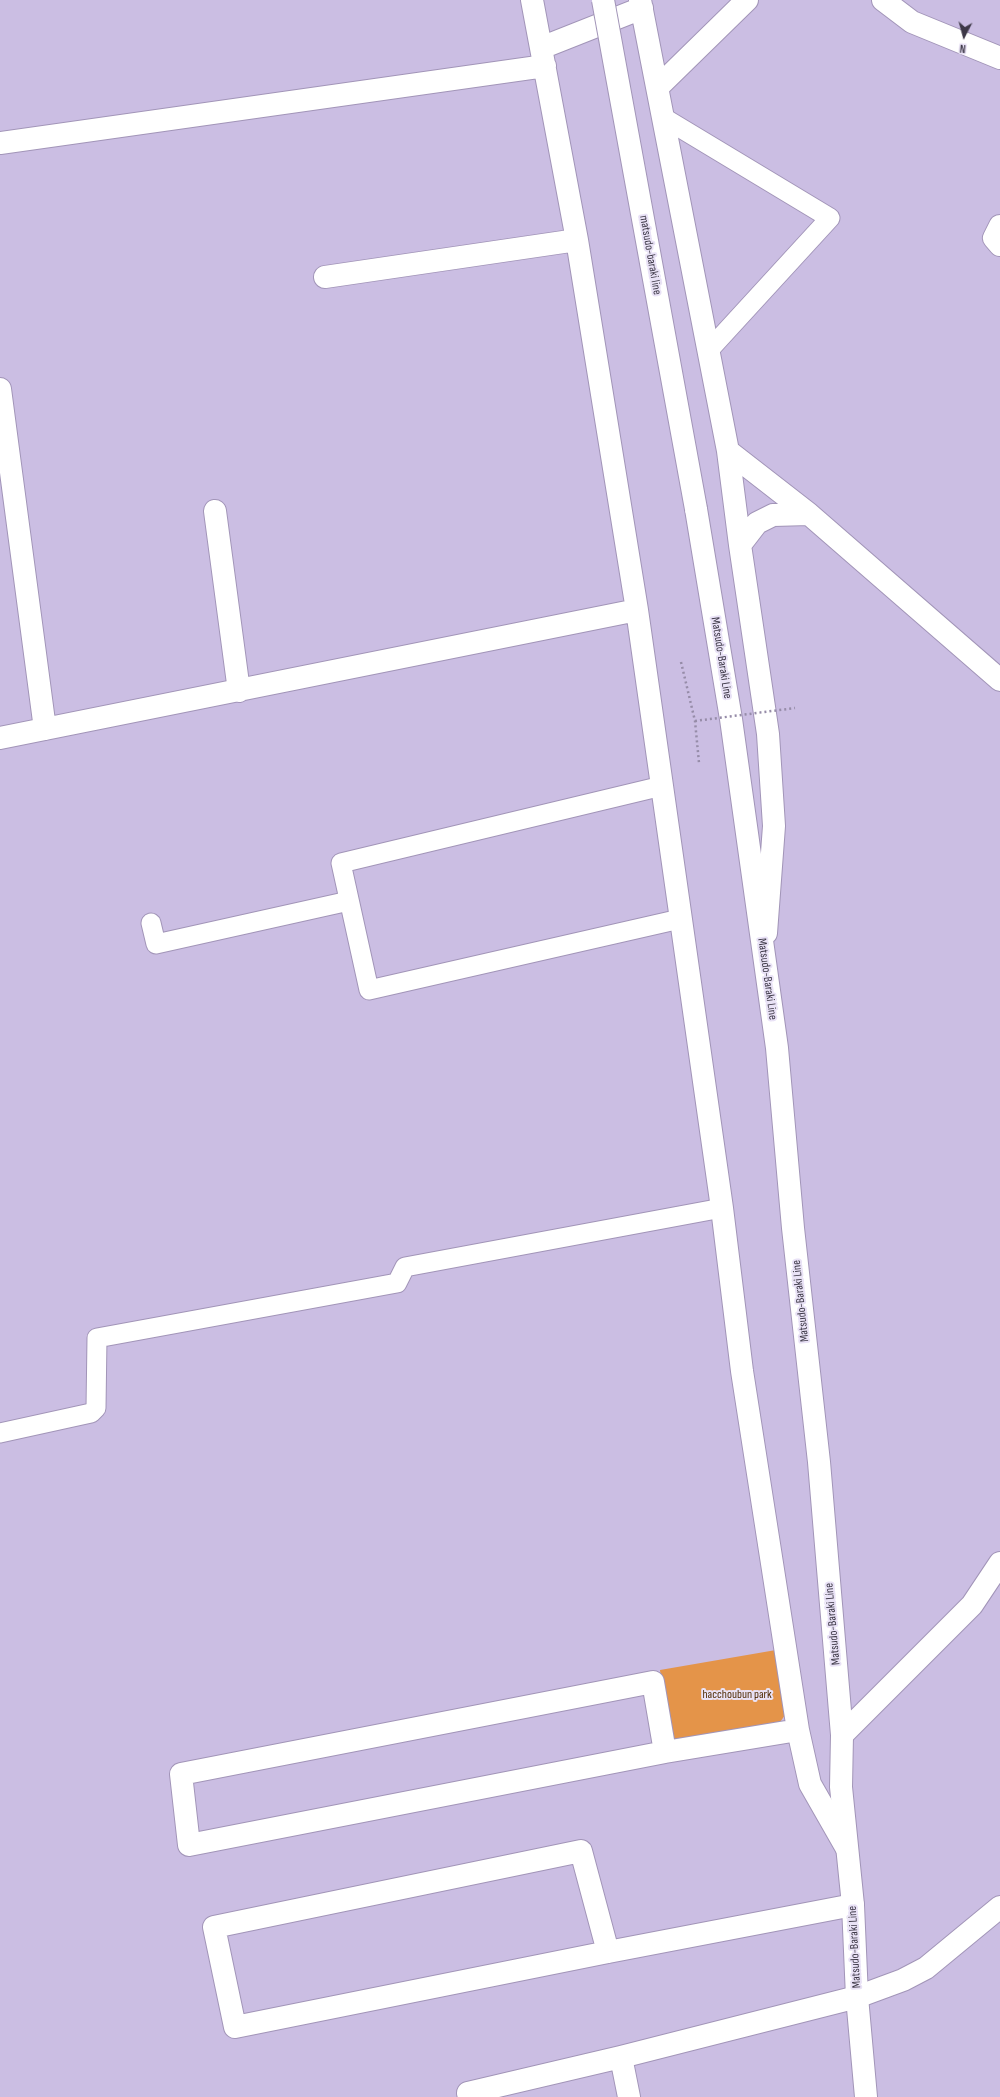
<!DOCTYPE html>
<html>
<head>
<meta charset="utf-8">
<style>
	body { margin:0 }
	#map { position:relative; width:1000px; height:2097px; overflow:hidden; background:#cbbee3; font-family:"Sofia Sans Condensed",sans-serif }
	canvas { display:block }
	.north { position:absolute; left:944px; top:16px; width:40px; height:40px; -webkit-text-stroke:3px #e9e2f6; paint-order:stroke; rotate:186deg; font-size:11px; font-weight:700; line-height:16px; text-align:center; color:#3d3847 }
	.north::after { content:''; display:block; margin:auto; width:14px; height:18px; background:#3d3847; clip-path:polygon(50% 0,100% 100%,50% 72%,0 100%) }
</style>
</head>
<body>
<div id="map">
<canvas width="1000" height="2097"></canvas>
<div class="north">N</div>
</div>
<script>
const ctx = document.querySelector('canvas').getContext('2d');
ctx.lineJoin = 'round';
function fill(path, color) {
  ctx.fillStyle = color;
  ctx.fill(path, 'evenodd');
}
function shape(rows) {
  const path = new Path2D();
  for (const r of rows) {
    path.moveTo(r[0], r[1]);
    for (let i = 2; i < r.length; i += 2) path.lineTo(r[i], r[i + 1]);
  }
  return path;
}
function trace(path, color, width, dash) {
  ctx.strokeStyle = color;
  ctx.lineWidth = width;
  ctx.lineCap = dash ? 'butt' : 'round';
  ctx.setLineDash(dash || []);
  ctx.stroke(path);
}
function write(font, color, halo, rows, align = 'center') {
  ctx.font = font + ' "Sofia Sans Condensed",sans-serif';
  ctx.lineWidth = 4;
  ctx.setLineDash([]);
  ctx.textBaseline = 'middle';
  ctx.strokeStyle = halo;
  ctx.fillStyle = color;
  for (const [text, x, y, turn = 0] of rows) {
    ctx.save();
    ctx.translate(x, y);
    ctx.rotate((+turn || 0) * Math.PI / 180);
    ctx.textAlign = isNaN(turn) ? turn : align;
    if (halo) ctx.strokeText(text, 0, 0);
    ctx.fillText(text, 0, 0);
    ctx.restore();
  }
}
const green = shape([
	[776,1650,785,1715,776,1728,680,1743,669,1736,660,1670]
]);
const path = shape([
	[681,662,695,721,699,763]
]);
const service = shape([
	[664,118,830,218,709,350],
	[662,786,341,863,369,990,680,919],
	[151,923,156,944,349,901],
	[0,1433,91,1413,96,1408,97,1338,397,1283,405,1267,722,1208]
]);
const minor = shape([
	[532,0,577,240,637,610,722,1208,742,1371,798,1730,810,1784,846,1847],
	[640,0,728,451,740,545,768,734,774,826,766,933],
	[883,0,912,22,1000,58],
	[541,48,642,8],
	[658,87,747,0],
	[0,143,545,66],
	[1000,226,994,238,1000,245],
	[325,277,577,240],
	[0,389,45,729],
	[728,451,809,514,1000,680],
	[215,511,239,691],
	[740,545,757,523,773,515,809,514],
	[0,738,637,610],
	[842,1735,972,1605,1000,1563],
	[665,1752,653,1682,181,1774,189,1845,665,1752,798,1730],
	[608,1952,581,1851,214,1927,235,2027,608,1952,853,1905],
	[621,2057,629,2097],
	[469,2097,468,2093,621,2057,857,1997,903,1980,926,1968,1000,1907]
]);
const secondary = shape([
	[696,509,731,719,777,1048,793,1228,819,1462,842,1735,841,1787,853,1905,857,1997,866,2097]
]);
const pathBridge = shape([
	[695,721,795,708]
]);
const secondaryBridge = shape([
	[603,0,696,509]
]);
const streetNames = [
	["matsudo-baraki line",650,255,80],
	["Matsudo-Baraki Line",721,658,81],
	["Matsudo-Baraki Line",767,979,82],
	["Matsudo-Baraki Line",801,1301,-96],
	["Matsudo-Baraki Line",833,1624,-95],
	["Matsudo-Baraki Line",855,1947,-93]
];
const parkNames = [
	["hacchoubun park",737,1695]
];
fill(green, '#e49449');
trace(service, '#a295b8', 21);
trace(minor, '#a295b8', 24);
trace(secondary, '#a295b8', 24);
trace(path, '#968ca8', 2.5, [2, 3]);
trace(service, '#fff', 19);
trace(minor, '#fff', 22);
trace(secondary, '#fff', 22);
trace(secondaryBridge, '#a295b8', 24, []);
trace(pathBridge, '#968ca8', 2.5, [2, 3]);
trace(secondaryBridge, '#fff', 22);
write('12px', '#3d3847', '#e9e2f6', streetNames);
write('12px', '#502b03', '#e9e2f6', parkNames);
</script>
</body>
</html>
